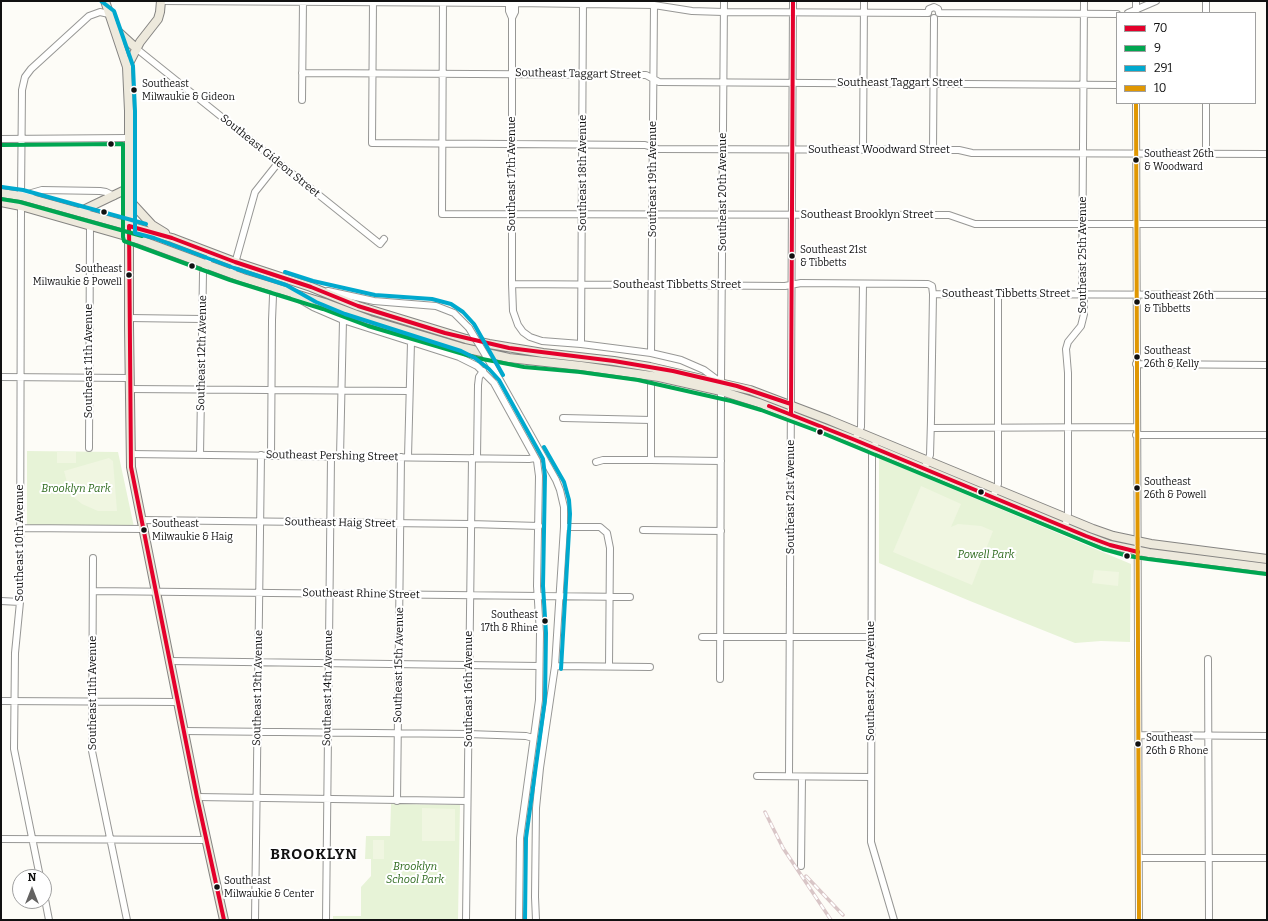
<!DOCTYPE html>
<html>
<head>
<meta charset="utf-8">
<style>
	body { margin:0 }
	#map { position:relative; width:1268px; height:921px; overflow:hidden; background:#fdfcf7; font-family:Bitter,serif }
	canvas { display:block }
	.frame { position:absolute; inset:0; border:2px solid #111; pointer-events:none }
	.legend { position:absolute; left:1116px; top:12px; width:140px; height:92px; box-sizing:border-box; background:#fff; border:1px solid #a0a0a0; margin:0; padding:5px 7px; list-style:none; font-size:12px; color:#111 }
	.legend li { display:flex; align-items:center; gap:8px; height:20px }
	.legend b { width:20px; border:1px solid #a0a0a0 }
	.north { position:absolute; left:12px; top:869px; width:40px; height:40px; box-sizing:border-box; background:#fff; border:1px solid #a0a0a0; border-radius:50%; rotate:0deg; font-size:11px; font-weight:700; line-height:16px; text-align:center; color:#111 }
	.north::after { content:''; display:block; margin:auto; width:14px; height:18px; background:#646362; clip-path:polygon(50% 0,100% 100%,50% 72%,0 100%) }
</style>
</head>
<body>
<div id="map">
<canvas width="1268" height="921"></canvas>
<div class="frame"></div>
<ul class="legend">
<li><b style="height:5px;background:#e4002b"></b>70</li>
<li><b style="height:5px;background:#00a651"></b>9</li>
<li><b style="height:5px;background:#00a9ce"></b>291</li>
<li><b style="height:5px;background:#e09702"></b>10</li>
</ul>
<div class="north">N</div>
</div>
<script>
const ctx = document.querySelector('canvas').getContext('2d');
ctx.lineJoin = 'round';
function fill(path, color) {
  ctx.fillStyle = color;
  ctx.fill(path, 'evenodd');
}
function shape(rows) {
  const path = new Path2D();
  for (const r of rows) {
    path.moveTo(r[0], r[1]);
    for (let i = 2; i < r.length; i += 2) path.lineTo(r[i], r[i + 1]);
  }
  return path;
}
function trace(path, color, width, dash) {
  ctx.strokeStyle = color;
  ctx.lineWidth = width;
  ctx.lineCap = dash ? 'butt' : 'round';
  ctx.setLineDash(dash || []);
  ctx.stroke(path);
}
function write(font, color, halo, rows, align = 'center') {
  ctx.font = font + ' Bitter,serif';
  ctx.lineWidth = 4;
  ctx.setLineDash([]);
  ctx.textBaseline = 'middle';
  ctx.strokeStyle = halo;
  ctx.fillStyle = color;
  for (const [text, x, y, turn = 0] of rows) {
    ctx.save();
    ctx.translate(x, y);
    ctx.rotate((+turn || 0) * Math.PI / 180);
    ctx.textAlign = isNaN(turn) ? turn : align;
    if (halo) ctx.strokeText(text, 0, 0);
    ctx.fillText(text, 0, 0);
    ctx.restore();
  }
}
const green = shape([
	[27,451,118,452,134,527,27,525],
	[879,458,1131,564,1130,642,1101,641,1075,643,970,601,879,563],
	[391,804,460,805,458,920,333,920,333,916,361,916,361,887,371,876,371,859,365,859,366,836,390,836]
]);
const pitch = shape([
	[57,452,76,452,76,463,57,463],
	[109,458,113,461,117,511,98,511,82,504,72,496,68,486,64,471],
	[921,486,961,504,951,527,958,524,981,526,993,531,972,585,893,552],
	[1094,570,1119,572,1118,586,1092,583],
	[422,808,455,809,455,841,422,841],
	[373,840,384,840,384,859,373,859]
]);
const minor = shape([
	[161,1,509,3],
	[373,1,372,143,645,145,658,149,959,150,972,153,1267,154],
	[443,1,442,214,949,215,975,224,1267,224],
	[509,1,509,11,512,18],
	[515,1,515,12,512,18,512,284,513,311,518,325,523,332,530,337,542,341,581,344,651,353,681,360,704,370,720,382],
	[1136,1,1136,11],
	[515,3,654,5,692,11,723,12,928,13],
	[928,13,929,9,934,7,938,9,939,13],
	[939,13,1117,14],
	[1128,13,1156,1],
	[1206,13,1206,1],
	[109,14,100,12,89,16,31,69,25,77,22,90,21,196,42,190,100,191,106,192,114,196],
	[137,49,380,244,384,239],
	[302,73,646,75,659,82,1117,85],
	[302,100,303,1],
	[1136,103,1139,920],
	[1,139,129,138],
	[863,150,864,1],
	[933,150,934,18],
	[1206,154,1206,103],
	[21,206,20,602,15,653,14,749,40,877],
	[232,274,255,192,278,163],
	[512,284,785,286,801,283,928,284,932,286,933,294,931,420,930,455,924,469],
	[328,291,374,301,436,306,454,313,469,328],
	[933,294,1267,295],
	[294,296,313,307,343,320,459,357,477,366,494,383,537,461,539,476,537,586,540,633,539,700,520,838,519,920],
	[129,318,202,319],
	[581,344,583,1],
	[651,353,654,5],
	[1136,364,1267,365],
	[492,366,556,480,560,490,564,507,564,527,555,666,540,768,536,808,535,897,536,920],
	[1,377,129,378],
	[721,382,724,1],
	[129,389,409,391],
	[563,418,651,420],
	[931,428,1136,427],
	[857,435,861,427,863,284],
	[1136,435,1267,435],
	[875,444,872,452,872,458,871,842,894,920],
	[89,448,90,226],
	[130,454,529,459,535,458],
	[200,455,203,273,211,254],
	[271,456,272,320,273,296,276,288],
	[340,457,343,320],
	[408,457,411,342],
	[477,458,478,385,479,377,483,371],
	[651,460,651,385],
	[596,462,603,460,651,460,721,461],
	[993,497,998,484,998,294],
	[141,520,470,524,539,526],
	[564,527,600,527,607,533,610,548,609,666],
	[1065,527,1068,514,1068,373,1066,349,1068,342,1081,326,1084,314,1084,301,1082,294,1084,1],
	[20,528,143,529],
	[643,530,721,531],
	[93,558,92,751,127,920],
	[93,591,630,597],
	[1,601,20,602],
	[702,637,871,637],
	[1208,659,1209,920],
	[169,661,539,666],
	[555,666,650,667],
	[720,679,721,391],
	[1,701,178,702],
	[184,731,468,734,526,736,533,738],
	[1139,735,1267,736],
	[757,776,871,777],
	[789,776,793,1],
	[197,797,467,801],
	[397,801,401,457],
	[1,839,206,840],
	[1139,858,1267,858],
	[801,866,802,777],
	[44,894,49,920],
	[255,920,261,455],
	[326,920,331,457],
	[466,920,472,458]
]);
const major = shape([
	[105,1,127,67,129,111,129,326,131,467,197,797,224,920],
	[115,29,137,49],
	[127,67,140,42,158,19,160,12,161,1],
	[1,193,21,196,172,238,235,262,311,287,358,306,466,339,489,344,543,353,614,361,650,367,750,390,829,420,1093,529,1113,536,1151,544,1267,559],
	[129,200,152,225,165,233],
	[1,202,21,206,140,240,243,278,325,303,370,320,464,348,509,358,581,366,659,377,721,391,759,403,855,440,1086,536,1110,545,1149,553,1267,568],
	[79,212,129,188]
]);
const rail = shape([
	[765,812,783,848,831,920],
	[806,876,843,915]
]);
const minorBridge = shape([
	[469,328,492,366]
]);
const bus1 = shape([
	[769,406,855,440,1086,536,1110,545,1138,552],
	[791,414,793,1],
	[224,920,197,797,131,467,129,226,172,238,235,262,311,287,358,306,445,333,509,348,614,361,673,371,737,386,791,404]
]);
const bus2 = shape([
	[1,145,123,144,123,237,124,241,230,280,323,309,368,326,477,358,524,367,580,372,638,380,731,401,761,410,820,432,1103,549,1128,556,1148,559,1266,574],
	[1,199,20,202,142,236]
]);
const bus3 = shape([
	[101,1,114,11,133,66,135,111,135,233,154,238,234,268,286,285,316,302,345,314,461,351,475,358,489,369,499,380,543,459,545,476,543,586,546,633,545,700,526,838,525,920],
	[2,187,23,190,146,224],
	[285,272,313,281,375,295,432,299,451,304,463,312,474,324,503,375],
	[544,447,564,482,569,500,570,514,561,669]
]);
const bus4 = shape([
	[1136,103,1139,920]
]);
const markers = [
	[134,90,3.5,"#111"],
	[111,144,3.5,"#111"],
	[1136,160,3.5,"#111"],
	[104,212,3.5,"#111"],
	[792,256,3.5,"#111"],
	[192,266,3.5,"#111"],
	[129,275,3.5,"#111"],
	[1137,302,3.5,"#111"],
	[1137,357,3.5,"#111"],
	[820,432,3.5,"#111"],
	[1137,488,3.5,"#111"],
	[981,492,3.5,"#111"],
	[144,530,3.5,"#111"],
	[1127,556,3.5,"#111"],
	[545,621,3.5,"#111"],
	[1138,744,3.5,"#111"],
	[217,887,3.5,"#111"]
];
const busNames = [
	["Southeast",142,84],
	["Milwaukie & Gideon",142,97],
	["Southeast 26th",1144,154],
	["& Woodward",1144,167],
	["Southeast 21st",800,250],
	["& Tibbetts",800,263],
	["Southeast",122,269,"right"],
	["Milwaukie & Powell",122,282,"right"],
	["Southeast 26th",1144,296],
	["& Tibbetts",1144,309],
	["Southeast",1144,351],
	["26th & Kelly",1144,364],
	["Southeast",1144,482],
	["26th & Powell",1144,495],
	["Southeast",152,524],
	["Milwaukie & Haig",152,537],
	["Southeast",538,615,"right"],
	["17th & Rhine",538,628,"right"],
	["Southeast",1146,738],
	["26th & Rhone",1146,751],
	["Southeast",224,881],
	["Milwaukie & Center",224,894]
];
const streetNames = [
	["Southeast Taggart Street",578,74,1],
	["Southeast Taggart Street",900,83],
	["Southeast Woodward Street",879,150],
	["Southeast Gideon Street",270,156,39],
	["Southeast 18th Avenue",583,173,-90],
	["Southeast 17th Avenue",512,174,-90],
	["Southeast 19th Avenue",653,179,-90],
	["Southeast 20th Avenue",723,192,-90],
	["Southeast Brooklyn Street",867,215],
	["Southeast 25th Avenue",1083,255,-90],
	["Southeast Tibbetts Street",677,285],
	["Southeast Tibbetts Street",1006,294],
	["Southeast 12th Avenue",202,353,-89],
	["Southeast 11th Avenue",89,361,-90],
	["Southeast Pershing Street",332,456,1],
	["Southeast 21st Avenue",791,497,-90],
	["Southeast Haig Street",340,523,1],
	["Southeast 10th Avenue",20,543,-90],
	["Southeast Rhine Street",361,594,1],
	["Southeast 15th Avenue",399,665,-89],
	["Southeast 22nd Avenue",871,681,-90],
	["Southeast 13th Avenue",258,688,-89],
	["Southeast 14th Avenue",328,688,-89],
	["Southeast 16th Avenue",469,689,-90],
	["Southeast 11th Avenue",93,693,-90]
];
const parkNames = [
	["Brooklyn Park",76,489],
	["Powell Park",986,555],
	["Brooklyn",415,867],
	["School Park",415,880]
];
const districtNames = [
	["BROOKLYN",314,855]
];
fill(green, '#e7f3d7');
fill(pitch, '#f0f6e1');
trace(minor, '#979795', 8);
trace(major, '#858482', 10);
trace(minor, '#fffffe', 6);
trace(major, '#ede9dc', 8);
trace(rail, '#d9c6c7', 3.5);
trace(rail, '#fff', 2, [6]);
trace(minorBridge, '#979795', 8, []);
trace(minorBridge, '#fffffe', 6);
trace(bus1, '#e4002b', 4);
trace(bus2, '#00a651', 4);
trace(bus3, '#00a9ce', 4);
trace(bus4, '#e09702', 4);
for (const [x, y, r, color] of markers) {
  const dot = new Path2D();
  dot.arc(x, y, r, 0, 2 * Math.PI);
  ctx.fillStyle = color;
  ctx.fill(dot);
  trace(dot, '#fff', 1.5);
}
write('10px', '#111', '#fff', busNames, 'left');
write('11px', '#111', '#fff', streetNames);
write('italic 11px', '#2f6b1f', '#fff', parkNames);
ctx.letterSpacing = '1px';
write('bold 15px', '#111', '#fff', districtNames);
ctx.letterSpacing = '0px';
</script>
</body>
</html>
